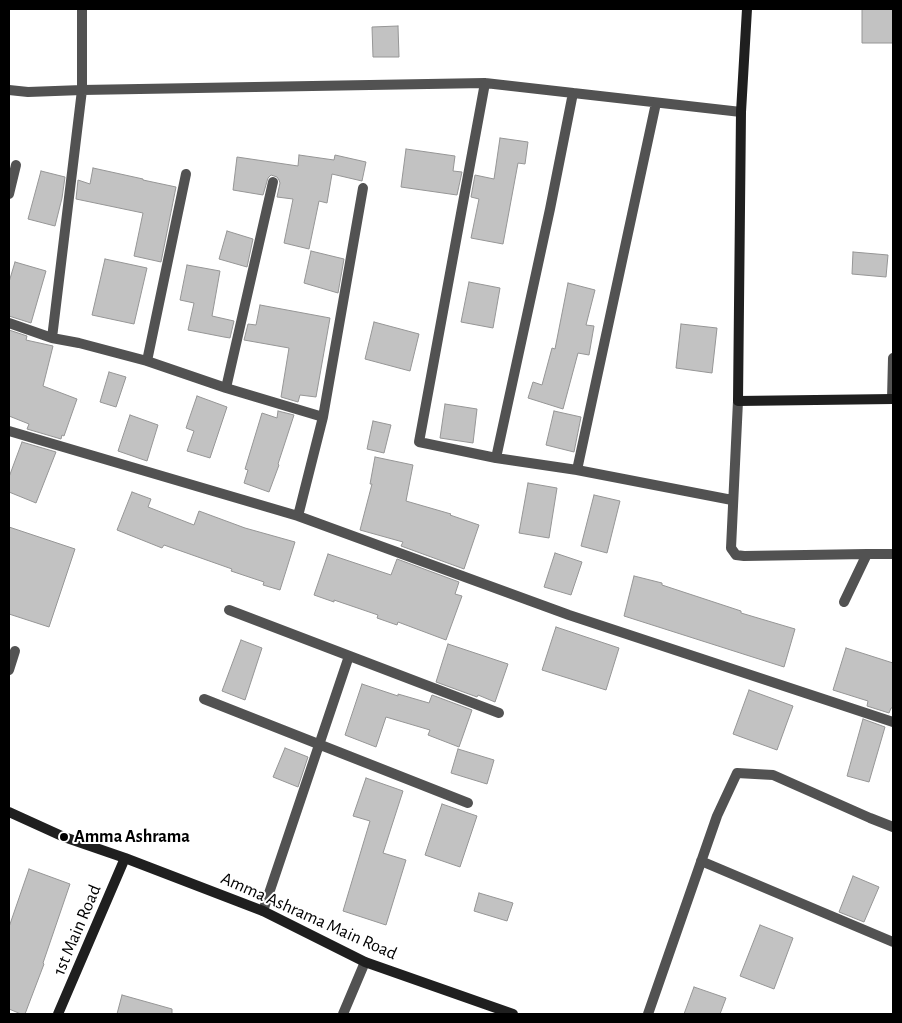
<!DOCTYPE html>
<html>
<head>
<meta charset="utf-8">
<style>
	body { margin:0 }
	#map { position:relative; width:902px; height:1023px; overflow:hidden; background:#fff; font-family:"Alegreya Sans",sans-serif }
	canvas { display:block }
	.frame { position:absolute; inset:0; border:10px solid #000; pointer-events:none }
</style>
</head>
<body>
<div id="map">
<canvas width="902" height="1023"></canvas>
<div class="frame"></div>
</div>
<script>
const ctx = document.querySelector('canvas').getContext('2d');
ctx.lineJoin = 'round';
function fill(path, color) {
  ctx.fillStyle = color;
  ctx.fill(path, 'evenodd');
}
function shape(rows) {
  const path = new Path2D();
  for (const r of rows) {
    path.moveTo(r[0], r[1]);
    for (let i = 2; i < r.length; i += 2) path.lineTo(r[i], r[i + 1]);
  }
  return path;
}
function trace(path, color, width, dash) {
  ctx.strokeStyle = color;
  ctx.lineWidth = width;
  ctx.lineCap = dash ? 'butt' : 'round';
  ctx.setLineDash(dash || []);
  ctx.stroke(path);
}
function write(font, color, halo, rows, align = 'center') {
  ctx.font = font + ' "Alegreya Sans",sans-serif';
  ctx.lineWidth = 4;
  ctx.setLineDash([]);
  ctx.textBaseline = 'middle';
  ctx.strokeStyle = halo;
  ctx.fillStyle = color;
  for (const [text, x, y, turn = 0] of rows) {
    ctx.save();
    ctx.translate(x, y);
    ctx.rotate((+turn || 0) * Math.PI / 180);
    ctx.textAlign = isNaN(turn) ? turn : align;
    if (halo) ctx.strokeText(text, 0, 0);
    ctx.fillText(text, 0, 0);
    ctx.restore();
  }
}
const building = shape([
	[862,9,893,9,893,43,862,43,862,9],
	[398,26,399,57,373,57,372,27,398,26],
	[500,138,528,142,525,164,518,163,503,244,471,238,479,199,471,197,475,175,494,179,500,138],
	[406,149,455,156,453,171,462,172,457,195,401,187,406,149],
	[299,155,334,160,335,155,366,162,362,181,332,174,327,203,319,201,309,249,284,243,293,199,277,197,280,183,279,180,277,177,271,175,268,178,263,195,233,190,237,157,298,166,299,155],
	[93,168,143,179,143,180,176,187,161,262,134,256,143,213,76,199,78,180,90,184,93,168],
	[41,171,65,177,62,198,55,226,28,219,41,171],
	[227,231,253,239,247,267,219,259,227,231],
	[311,251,344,259,338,293,304,283,311,251],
	[853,252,888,255,886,277,852,274,853,252],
	[105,259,147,268,134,324,92,315,105,259],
	[15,262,46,271,31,323,9,316,9,282,15,262],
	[187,265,220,271,212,316,234,321,230,338,224,337,188,330,194,303,180,300,187,265],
	[469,282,500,288,493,328,461,322,469,282],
	[568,283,595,290,586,325,594,326,589,355,578,353,563,409,528,398,533,382,542,385,552,348,555,349,568,283],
	[260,305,330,318,316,397,300,395,298,402,281,397,289,348,244,340,248,324,256,325,260,305],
	[374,322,419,334,410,371,365,359,374,322],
	[681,324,717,328,712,373,676,368,681,324],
	[9,330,27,336,26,340,53,346,43,386,77,399,64,436,62,435,61,439,27,429,29,424,9,416,9,330],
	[109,372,126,377,116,407,100,402,109,372],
	[197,396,227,407,210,458,187,451,194,431,186,428,197,396],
	[445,404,477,409,473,443,440,438,445,404],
	[278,411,294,415,278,464,279,465,269,492,244,483,248,470,245,469,262,413,277,418,278,411],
	[554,411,581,417,574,452,546,445,554,411],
	[130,415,158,425,147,461,118,451,130,415],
	[373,421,391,425,384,453,367,449,373,421],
	[22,442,56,452,36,503,9,492,9,477,22,442],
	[375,457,413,465,406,501,451,514,450,515,479,525,464,569,401,546,403,542,360,530,372,484,370,484,375,457],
	[528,483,557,488,549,538,519,533,528,483],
	[132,492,151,499,148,507,194,525,199,511,245,528,295,542,280,590,263,585,264,582,231,571,232,569,164,545,162,548,117,530,132,492],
	[594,495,620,501,607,553,581,546,594,495],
	[9,527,75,549,49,627,9,614,9,527],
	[555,553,582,562,571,595,544,587,555,553],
	[328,554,391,575,397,559,459,582,455,594,462,596,446,640,398,622,397,625,377,618,378,615,334,600,334,602,314,595,328,554],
	[634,576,662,583,662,585,741,611,741,613,795,629,784,667,624,616,634,576],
	[556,627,619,648,606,690,542,670,556,627],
	[241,640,262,648,245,700,222,691,241,640],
	[448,644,508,664,495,702,478,695,477,697,436,682,448,644],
	[846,648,893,663,893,708,891,708,889,713,867,706,868,701,833,690,846,648],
	[362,684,398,696,398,694,429,703,432,695,472,710,459,747,428,735,430,730,386,717,376,747,345,735,362,684],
	[749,690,793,706,777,750,733,734,749,690],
	[863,719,885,727,869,782,847,776,863,719],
	[285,748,308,757,298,787,273,777,285,748],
	[458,749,494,760,487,784,451,773,458,749],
	[366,778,403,791,383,853,406,860,386,925,343,911,370,821,353,816,366,778],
	[442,804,477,816,460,867,425,855,442,804],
	[29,869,70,884,43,963,44,964,25,1014,21,1014,9,1009,9,927,29,869],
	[853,876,879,887,864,922,839,912,853,876],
	[479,893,513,903,507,921,474,911,479,893],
	[760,925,793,938,774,989,740,976,760,925],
	[694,987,726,998,720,1014,684,1014,694,987],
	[122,995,172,1009,172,1014,117,1014,122,995]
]);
const lane = shape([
	[9,670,15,651]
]);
const street = shape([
	[485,83,419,442,496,458,577,470,732,500],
	[9,90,28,92,82,90,485,83,741,112],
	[9,194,16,165],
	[9,323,52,338,79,343,147,361,226,388,323,417],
	[52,338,82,90,82,9],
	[147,361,186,174],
	[226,388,273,182],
	[892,399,893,358],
	[738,401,731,548,736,555,744,556,867,554,893,554],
	[9,431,298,516,569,615,893,722],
	[496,458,550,209,573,93],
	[577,470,656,103],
	[298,516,323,417,363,188],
	[844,602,867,554],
	[229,610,499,713],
	[204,699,468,803],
	[701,861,893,942],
	[263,911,349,656],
	[343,1014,365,962],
	[648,1014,717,816,737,773,773,775,870,818,893,827]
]);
const secondary = shape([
	[747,9,741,112,738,401,893,399],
	[9,812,64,837,125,858,263,911,365,962,513,1014],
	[58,1014,125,858]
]);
const markers = [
	[64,837,5,"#000"]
];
const poiNames = [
	["Amma Ashrama",74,837]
];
const streetNames = [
	["Amma Ashrama Main Road",309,916,24],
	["1st Main Road",77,930,-67]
];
fill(building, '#c2c2c2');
trace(building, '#969696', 1);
trace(lane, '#525252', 10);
trace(street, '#525252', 10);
trace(secondary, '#1f1f1f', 10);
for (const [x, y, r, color] of markers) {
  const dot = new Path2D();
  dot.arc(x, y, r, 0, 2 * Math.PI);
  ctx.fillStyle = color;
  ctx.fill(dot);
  trace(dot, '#fff', 2);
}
write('bold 18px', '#000', '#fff', poiNames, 'left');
write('18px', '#000', '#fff', streetNames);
</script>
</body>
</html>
